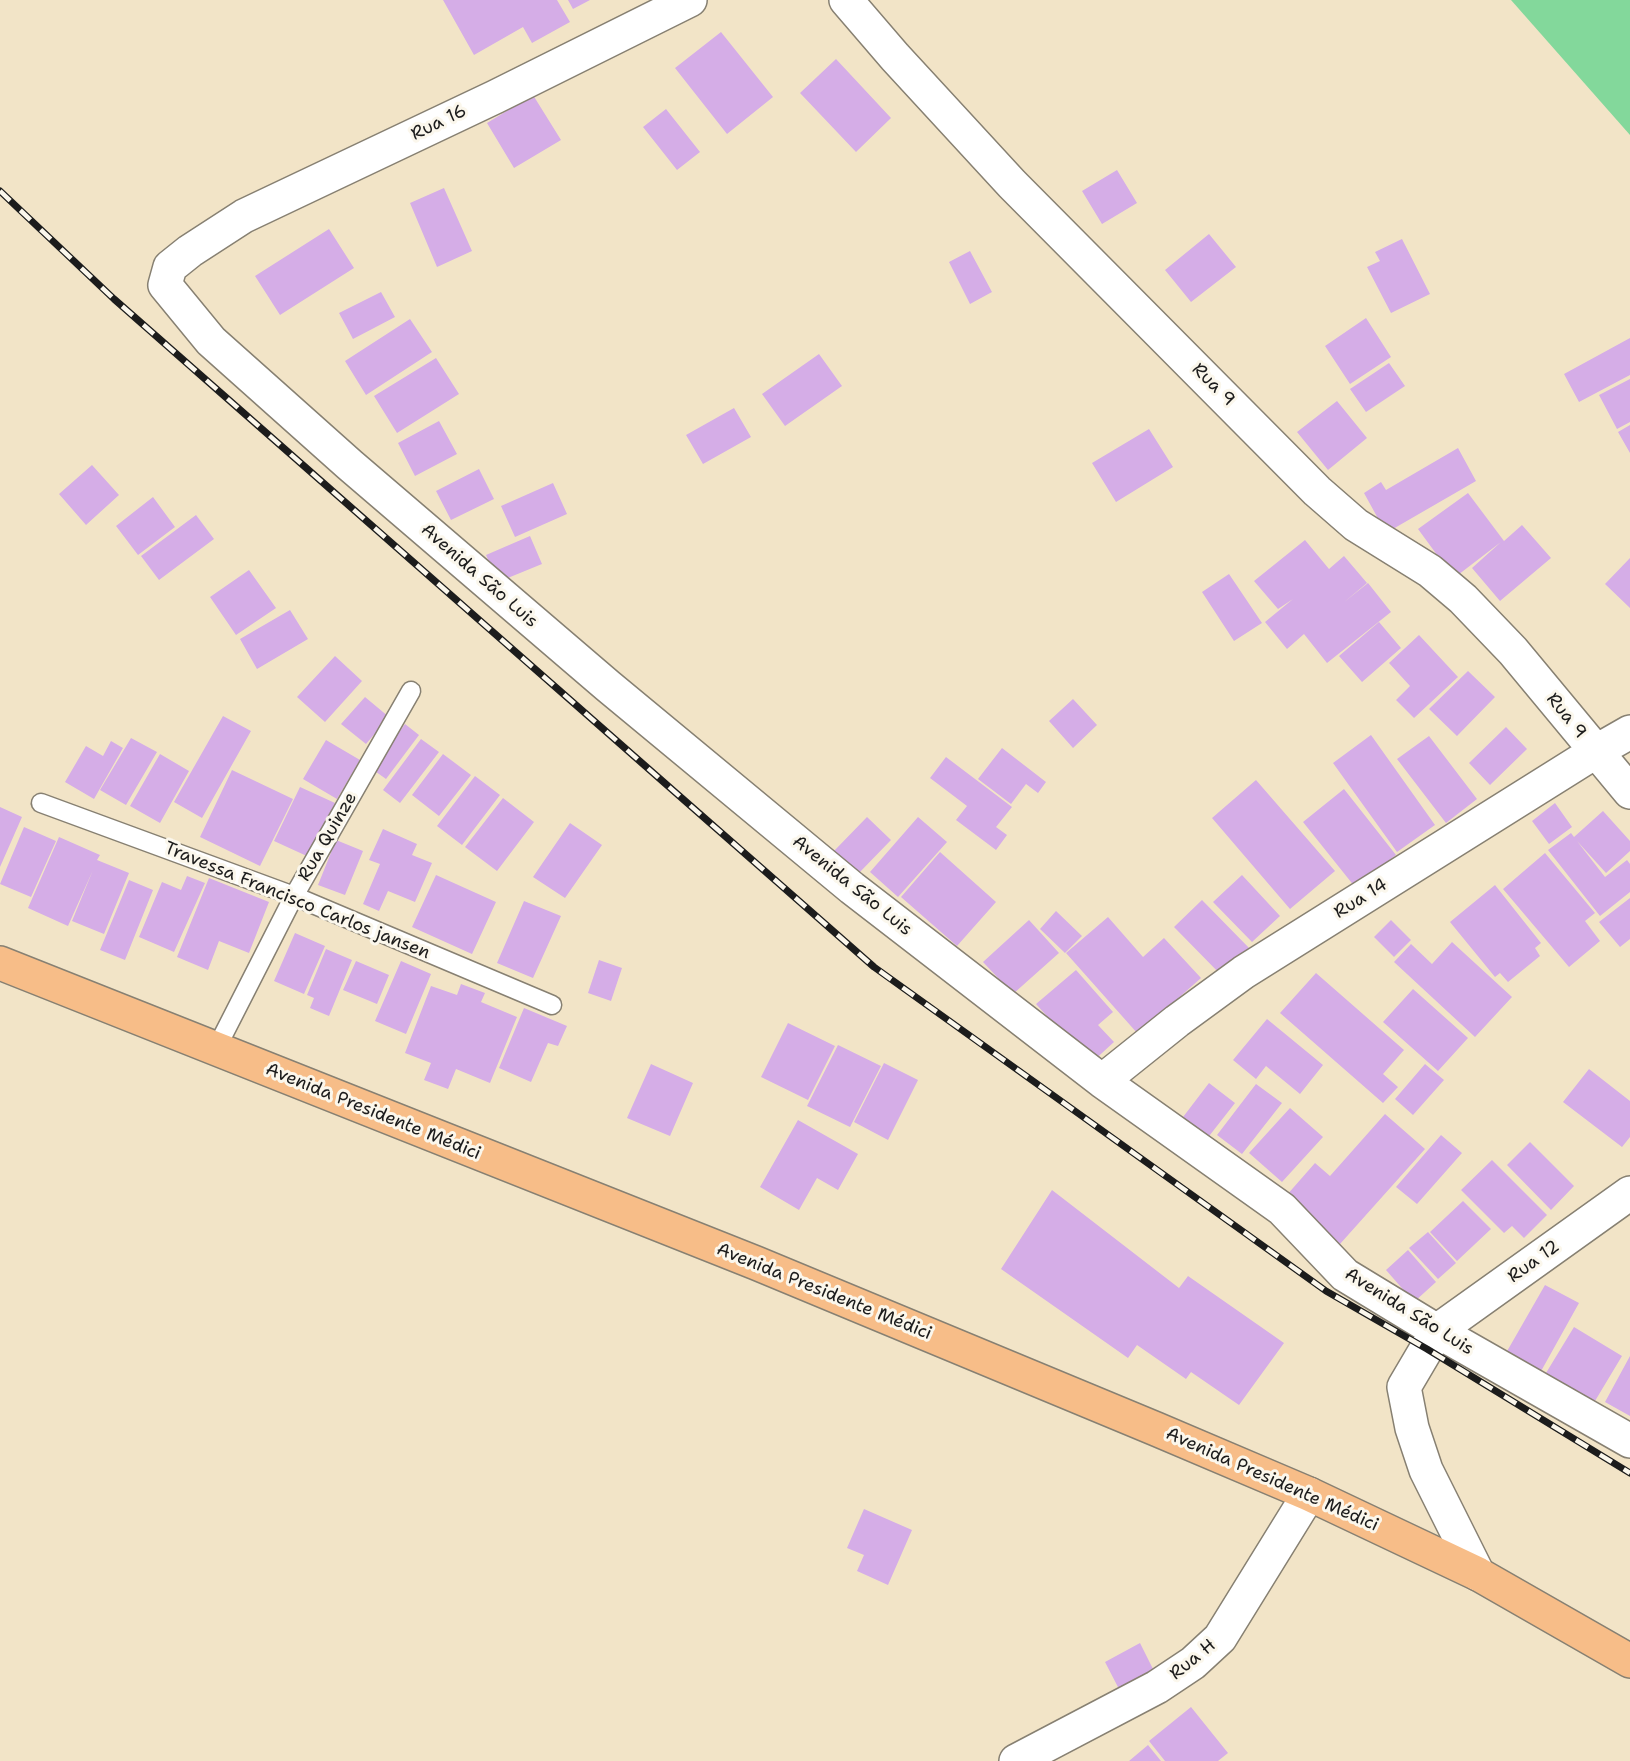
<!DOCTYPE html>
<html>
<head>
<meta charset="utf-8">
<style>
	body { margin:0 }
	canvas { display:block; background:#f2e4c7 }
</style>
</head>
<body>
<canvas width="1630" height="1761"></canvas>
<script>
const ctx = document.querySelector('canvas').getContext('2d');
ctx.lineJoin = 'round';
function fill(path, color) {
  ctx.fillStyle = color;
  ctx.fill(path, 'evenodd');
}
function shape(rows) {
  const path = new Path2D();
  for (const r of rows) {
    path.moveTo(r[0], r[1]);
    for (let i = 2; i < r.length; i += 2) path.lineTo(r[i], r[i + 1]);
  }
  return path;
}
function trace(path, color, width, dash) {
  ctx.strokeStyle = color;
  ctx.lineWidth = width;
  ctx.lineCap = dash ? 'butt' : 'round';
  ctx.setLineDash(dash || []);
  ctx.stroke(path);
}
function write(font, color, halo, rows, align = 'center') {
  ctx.font = font + ' "Shantell Sans",sans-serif';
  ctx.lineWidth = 6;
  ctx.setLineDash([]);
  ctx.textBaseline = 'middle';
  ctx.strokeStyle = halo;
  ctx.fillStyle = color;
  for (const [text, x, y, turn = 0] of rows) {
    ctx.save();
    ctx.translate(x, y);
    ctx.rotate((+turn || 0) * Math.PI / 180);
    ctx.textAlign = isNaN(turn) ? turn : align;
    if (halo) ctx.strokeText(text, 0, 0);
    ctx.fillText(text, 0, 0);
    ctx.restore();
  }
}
const green = shape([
	[1511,0,1630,0,1630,135]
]);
const building = shape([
	[443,0,557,0,570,22,532,43,523,27,474,55],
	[568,0,590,0,573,9],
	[721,32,773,97,727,134,675,68],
	[836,59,891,118,856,152,800,93],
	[533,95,561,140,514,168,487,123],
	[666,109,700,152,677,170,643,127],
	[1117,170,1137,203,1102,224,1082,191],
	[444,188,472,251,437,267,410,203],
	[329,229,354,268,280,315,255,276],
	[1209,234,1236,267,1191,302,1165,270],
	[1402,239,1430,294,1391,313,1367,267,1380,261,1375,252],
	[970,251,992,292,970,304,949,262],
	[381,292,395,317,353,339,339,313],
	[1366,318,1391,357,1350,384,1325,346],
	[410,319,432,352,366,395,345,361],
	[1630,338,1630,375,1579,402,1564,374],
	[819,354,842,386,785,426,762,394],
	[436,358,459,394,397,433,374,396],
	[1389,363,1405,386,1366,412,1350,389],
	[1630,379,1630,422,1617,429,1599,395],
	[1337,401,1367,438,1328,470,1297,432],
	[734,408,751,437,703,464,686,435],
	[439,421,457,454,415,476,398,443],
	[1630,425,1630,453,1618,432],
	[1149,429,1173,467,1116,502,1092,463],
	[1458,448,1476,481,1386,533,1364,493,1381,482,1386,490],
	[92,465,119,495,86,525,59,494],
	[479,469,494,499,451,520,436,491],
	[553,483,567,514,515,537,501,506],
	[1468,493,1504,541,1522,525,1551,558,1500,601,1472,568,1501,542,1454,578,1418,529],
	[153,497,175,527,138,555,116,526],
	[196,515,214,539,159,580,141,556],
	[530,536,542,564,498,582,486,555],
	[1305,540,1329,569,1344,556,1367,583,1343,603,1368,583,1391,612,1327,663,1304,634,1287,649,1265,622,1293,599,1278,609,1254,581],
	[1630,558,1630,608,1605,584],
	[249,570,276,608,236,635,210,597],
	[1229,574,1262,623,1234,641,1202,592],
	[290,610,308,639,257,669,240,639],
	[1379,622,1401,648,1362,682,1339,656],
	[1419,635,1458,677,1414,718,1396,700,1410,686,1389,663],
	[335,656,362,681,325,722,297,697],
	[1468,671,1495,697,1457,736,1429,709],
	[365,697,389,717,366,744,341,724],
	[1073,699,1097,725,1073,748,1049,721],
	[223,716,251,731,202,818,174,802],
	[405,724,419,735,386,779,372,769],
	[1506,727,1527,749,1490,785,1469,763],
	[1371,735,1435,825,1397,852,1333,763],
	[1429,736,1477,799,1446,823,1397,759],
	[131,738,157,752,126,805,100,790],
	[421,739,439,752,400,803,383,790],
	[326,740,360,760,337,799,303,779],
	[111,741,123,748,94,799,65,782,86,746,103,756],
	[1002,748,1046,782,1038,793,1026,784,1011,804,978,779],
	[160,754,189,771,160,823,130,806],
	[443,754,471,775,439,816,412,795],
	[946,757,1012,807,996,827,1007,835,996,850,956,820,967,806,930,778],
	[232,770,293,799,260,866,200,837],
	[475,776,500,795,462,845,437,826],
	[1256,780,1335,871,1290,909,1212,818],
	[300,787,335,803,309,857,274,841],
	[1344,789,1396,855,1355,887,1303,822],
	[503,798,534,822,497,871,465,847],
	[1555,803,1572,827,1549,844,1532,821],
	[0,807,22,817,0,867],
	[1603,811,1630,841,1630,851,1606,873,1577,841,1605,877,1627,860,1630,864,1630,892,1600,916,1548,850,1571,833,1574,837],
	[867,817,891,840,858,874,834,851],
	[918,817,947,842,898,897,870,872],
	[570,823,602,845,565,898,533,877],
	[24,827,56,841,31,897,0,884],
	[383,829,417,844,412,855,432,863,415,902,388,891,379,911,363,904,380,864,369,860],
	[59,837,100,855,97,860,129,873,104,934,72,921,93,870,68,926,28,908],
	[336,840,363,851,345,895,318,885],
	[940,852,996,902,957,946,901,897],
	[1545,853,1595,913,1585,921,1600,941,1569,967,1503,889],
	[436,875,496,902,472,954,412,927],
	[1242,875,1280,916,1252,942,1213,902],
	[187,876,205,883,174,952,139,937,162,882,181,890],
	[209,878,269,902,249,953,219,941,208,970,177,957],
	[129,880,153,890,125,960,100,950],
	[1495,885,1541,943,1535,948,1540,956,1508,982,1500,973,1495,977,1450,922],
	[1630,898,1630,939,1620,947,1599,922],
	[1202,900,1253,952,1226,980,1174,927],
	[524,901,561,916,533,978,497,963],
	[1056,911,1082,936,1065,953,1040,929],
	[1108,917,1143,957,1164,938,1201,978,1138,1034,1066,953],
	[1029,920,1059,953,1013,994,983,962],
	[1391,920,1411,940,1394,957,1374,937],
	[295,933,325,946,304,994,274,981],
	[1452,942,1512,997,1475,1037,1394,962,1411,944,1432,964],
	[326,949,352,960,329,1016,310,1008,314,998,307,995],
	[599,960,622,968,611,1001,588,993],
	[356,961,389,975,377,1004,343,990],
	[401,961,431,974,406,1034,375,1021],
	[1076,970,1113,1012,1098,1025,1114,1042,1090,1064,1036,1004],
	[1316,973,1404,1050,1383,1074,1398,1087,1383,1103,1280,1013],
	[461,984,485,993,481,1002,517,1017,490,1083,456,1069,448,1089,424,1080,431,1063,405,1053,431,986,457,995],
	[1413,989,1468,1038,1438,1071,1383,1022],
	[524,1008,567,1026,558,1046,548,1043,531,1082,499,1068],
	[1267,1019,1323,1065,1300,1094,1266,1066,1256,1079,1233,1060],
	[788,1023,835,1046,808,1100,761,1077],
	[838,1045,881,1066,850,1127,807,1106],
	[884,1063,918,1080,888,1140,854,1122],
	[651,1064,693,1083,670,1136,627,1118],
	[1425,1064,1444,1080,1413,1115,1395,1099],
	[1589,1069,1630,1101,1630,1137,1622,1147,1563,1102],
	[1209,1083,1235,1103,1206,1140,1180,1121],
	[1256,1084,1282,1103,1242,1154,1217,1135],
	[1290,1108,1323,1137,1282,1182,1249,1153],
	[1385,1114,1425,1149,1340,1244,1286,1196,1315,1163,1330,1176],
	[798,1120,858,1154,838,1190,817,1178,799,1210,760,1187],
	[1441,1135,1462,1153,1417,1204,1396,1187],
	[1530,1142,1574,1186,1551,1210,1507,1165],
	[1492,1160,1547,1215,1524,1238,1512,1226,1504,1233,1461,1190],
	[1052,1190,1179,1288,1188,1276,1284,1343,1239,1405,1191,1372,1186,1379,1137,1345,1128,1358,1001,1269],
	[1463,1201,1491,1229,1457,1261,1430,1232],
	[1428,1232,1456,1263,1438,1279,1409,1248],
	[1408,1250,1436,1282,1414,1302,1386,1270],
	[1545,1285,1579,1303,1540,1373,1506,1353],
	[1574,1327,1622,1356,1595,1401,1546,1373],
	[1630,1356,1630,1416,1605,1402],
	[864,1509,912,1530,888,1585,857,1571,864,1555,847,1548],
	[1140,1643,1154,1671,1119,1689,1105,1662],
	[1191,1707,1228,1753,1218,1761,1165,1761,1149,1741],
	[1148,1745,1161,1761,1129,1761]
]);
const service = shape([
	[41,803,294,896,552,1005],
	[216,1049,294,896,411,691]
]);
const minor = shape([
	[690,0,495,97,244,216,190,251,170,267,165,285,211,341,350,465,608,686,852,888,1102,1081,1282,1209,1345,1275,1437,1331,1630,1441],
	[846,0,895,57,1012,184,1317,491,1356,525,1430,571,1463,599,1513,651,1630,792],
	[1102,1081,1177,1021,1244,972,1595,752,1630,732],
	[1478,1574,1426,1470,1412,1428,1404,1387,1437,1331,1630,1193],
	[1016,1761,1157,1687,1193,1663,1220,1638,1309,1494]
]);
const primary = shape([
	[0,963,756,1263,1156,1429,1309,1494,1478,1574,1630,1661]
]);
const rail = shape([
	[0,191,114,299,874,967,1326,1291,1427,1349,1630,1473]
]);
const streetNames = [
	["Rua 16",439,123,-26],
	["Rua 9",1213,385,45],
	["Avenida São Luis",479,576,41],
	["Rua 9",1566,716,51],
	["Rua Quinze",328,837,-60],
	["Avenida São Luis",852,886,39],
	["Rua 14",1361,899,-32],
	["Travessa Francisco Carlos jansen",297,901,22],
	["Avenida Presidente Médici",373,1112,22],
	["Rua 12",1534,1262,-36],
	["Avenida Presidente Médici",824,1292,22],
	["Avenida São Luis",1409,1312,32],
	["Avenida Presidente Médici",1272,1480,24],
	["Rua H",1193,1660,-39]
];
fill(green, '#83d89b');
fill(building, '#d5ade7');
trace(service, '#878072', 21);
trace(minor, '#878072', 36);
trace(primary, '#878072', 36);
trace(service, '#fff', 18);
trace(minor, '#fff', 33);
trace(primary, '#f7bd88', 33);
trace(rail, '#1c1c1c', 7);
trace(rail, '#fbf7ec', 4.5, [14]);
write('18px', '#1c1c1c', '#fbf7ec', streetNames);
</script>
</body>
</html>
